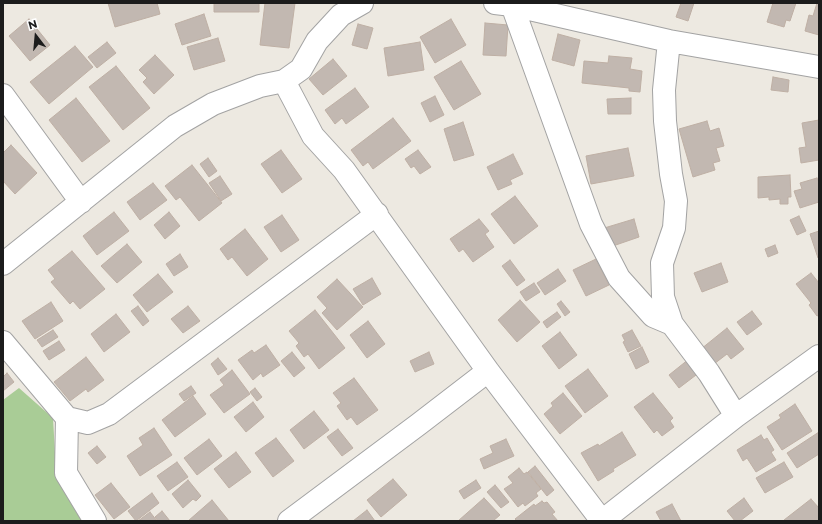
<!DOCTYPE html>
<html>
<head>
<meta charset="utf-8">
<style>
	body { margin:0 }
	#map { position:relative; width:822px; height:524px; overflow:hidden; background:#ede9e1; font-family:Montserrat,sans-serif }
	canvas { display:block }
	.frame { position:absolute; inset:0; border:4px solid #1c1c1c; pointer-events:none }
	.north { position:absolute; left:16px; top:16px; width:40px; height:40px; -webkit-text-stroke:3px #fff; paint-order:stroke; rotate:344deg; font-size:11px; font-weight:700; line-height:16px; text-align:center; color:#1c1c1c }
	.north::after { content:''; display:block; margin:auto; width:14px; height:18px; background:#1c1c1c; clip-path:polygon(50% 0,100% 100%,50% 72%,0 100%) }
</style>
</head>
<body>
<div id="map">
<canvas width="822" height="524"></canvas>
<div class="frame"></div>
<div class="north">N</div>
</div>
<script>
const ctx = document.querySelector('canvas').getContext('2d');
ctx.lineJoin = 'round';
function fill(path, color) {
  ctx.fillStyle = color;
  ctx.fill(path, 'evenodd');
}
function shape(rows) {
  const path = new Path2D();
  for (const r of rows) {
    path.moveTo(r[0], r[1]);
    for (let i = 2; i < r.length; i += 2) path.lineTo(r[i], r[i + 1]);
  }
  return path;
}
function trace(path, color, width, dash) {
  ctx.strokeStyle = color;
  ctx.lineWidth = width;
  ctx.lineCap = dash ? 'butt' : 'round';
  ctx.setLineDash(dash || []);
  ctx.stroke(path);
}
const forest = shape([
	[19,388,53,418,56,470,86,521,3,521,3,400]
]);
const building = shape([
	[108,3,157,3,160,14,115,27,108,3],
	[214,3,259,3,259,12,214,12,214,3],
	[265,3,295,3,289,48,260,45,265,3],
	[681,3,694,3,688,21,676,17,681,3],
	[773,3,796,3,790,21,786,20,784,27,767,22,773,3],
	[817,3,819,3,819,35,805,31,809,15,813,16,817,3],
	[204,14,211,36,182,45,175,24,204,14],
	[29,19,50,45,30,61,9,36,29,19],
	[451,19,466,45,435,63,420,37,451,19],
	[485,23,508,25,506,56,483,55,485,23],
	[358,24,373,28,367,49,352,45,358,24],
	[558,34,580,40,574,66,552,60,558,34],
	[218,38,225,61,194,70,187,47,218,38],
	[107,42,116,53,97,68,88,57,107,42],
	[420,42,424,70,388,76,384,48,420,42],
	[75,46,93,67,49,104,30,82,75,46],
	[155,55,174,75,154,94,143,82,147,78,139,70,155,55],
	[609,56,632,58,630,69,642,71,640,92,629,91,629,88,582,83,584,61,608,63,609,56],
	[333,59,347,76,323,95,309,79,333,59],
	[461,61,481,94,454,110,434,77,461,61],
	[116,66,150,108,123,130,89,87,116,66],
	[773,77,789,80,788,92,771,90,773,77],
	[355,88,369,107,346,124,342,118,335,124,325,110,355,88],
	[435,96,444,115,430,122,421,103,435,96],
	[76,98,110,141,82,162,49,120,76,98],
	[631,98,631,114,608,114,607,99,631,98],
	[393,118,411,141,373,169,368,162,363,166,351,150,393,118],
	[819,120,819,160,801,163,799,148,806,147,802,123,819,120],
	[707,121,710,131,719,128,724,146,716,148,720,161,713,163,715,170,693,177,679,129,707,121],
	[463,122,474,155,454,161,444,129,463,122],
	[11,145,37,173,15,194,3,181,3,153,11,145],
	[628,148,634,176,591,184,586,156,628,148],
	[281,150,302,179,282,193,261,164,281,150],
	[418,150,431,167,420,174,414,166,411,168,405,159,418,150],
	[513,154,523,174,510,180,512,184,498,190,487,167,513,154],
	[208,158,217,171,209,177,200,164,208,158],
	[192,165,222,203,199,221,180,197,176,200,165,186,192,165],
	[790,175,791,197,788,197,788,204,780,204,780,199,769,200,769,197,758,198,758,177,790,175],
	[220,176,232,194,221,201,209,183,220,176],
	[817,178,819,182,819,202,800,208,794,191,802,189,800,183,817,178],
	[153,183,167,200,140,220,127,202,153,183],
	[515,196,538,226,514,244,491,214,515,196],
	[114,212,129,231,97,255,83,236,114,212],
	[169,212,180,226,165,239,154,225,169,212],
	[282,215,299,240,281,252,264,227,282,215],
	[799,216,806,231,797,235,790,220,799,216],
	[479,219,489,231,485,234,494,247,473,262,463,249,459,252,450,239,479,219],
	[634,219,639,237,607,248,601,229,634,219],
	[245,229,268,259,247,276,232,257,228,260,220,249,245,229],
	[819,231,819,258,818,258,810,234,819,231],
	[127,244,142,262,117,283,101,266,127,244],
	[775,245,778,253,768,257,765,249,775,245],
	[72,251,105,289,80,309,73,301,70,304,51,282,55,279,48,270,72,251],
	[180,254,188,267,174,276,166,264,180,254],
	[596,259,609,285,586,296,573,270,596,259],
	[510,260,525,280,517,286,502,266,510,260],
	[721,263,728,282,702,292,694,273,721,263],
	[558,269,566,281,545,295,537,283,558,269],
	[811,273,819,283,819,315,817,316,809,305,811,303,796,284,811,273],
	[158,274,173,292,147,312,133,295,158,274],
	[372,278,381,294,363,305,353,289,372,278],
	[337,279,363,307,337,330,322,313,327,308,317,297,337,279],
	[534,283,540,292,526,301,520,292,534,283],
	[520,300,540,322,517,342,498,320,520,300],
	[561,301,570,312,565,316,557,304,561,301],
	[51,302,63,321,35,339,22,321,51,302],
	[138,306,149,321,143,326,131,311,138,306],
	[188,306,200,321,183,333,171,319,188,306],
	[315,310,345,348,319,369,308,354,304,357,296,346,299,343,289,331,315,310],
	[752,311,762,324,747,335,737,322,752,311],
	[557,312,561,317,547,328,543,322,557,312],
	[116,314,130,332,104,352,91,334,116,314],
	[368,321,385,344,367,358,350,335,368,321],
	[727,328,744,349,731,359,727,354,714,364,701,349,727,328],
	[53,330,58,337,42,347,37,340,53,330],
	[632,330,641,346,628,352,623,342,625,341,622,335,632,330],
	[560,332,577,355,559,369,542,346,560,332],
	[59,341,65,350,49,360,43,351,59,341],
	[266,345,280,365,263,377,261,373,253,380,238,360,252,350,254,353,266,345],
	[642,347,649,362,636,369,629,354,642,347],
	[292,352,305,368,294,377,281,361,292,352],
	[429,352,434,364,415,372,410,361,429,352],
	[86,357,104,380,88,392,86,389,70,401,54,382,86,357],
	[218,358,227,369,218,375,211,364,218,358],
	[689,359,700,372,679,388,669,375,689,359],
	[588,369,608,396,585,413,565,386,588,369],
	[232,370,250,394,224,413,210,395,224,385,220,380,232,370],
	[7,373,14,382,3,391,3,377,7,373],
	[354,378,378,410,357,425,351,417,347,420,337,406,341,403,333,393,354,378],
	[191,386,196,393,184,401,179,394,191,386],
	[255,388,262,397,257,401,250,392,255,388],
	[563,393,582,416,560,434,544,414,553,406,551,403,563,393],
	[653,393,673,418,670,421,674,427,662,436,657,430,654,433,634,407,653,393],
	[193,396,206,414,175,437,162,420,193,396],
	[253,402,264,417,246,432,234,417,253,402],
	[795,404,812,431,782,450,767,427,781,418,779,415,795,404],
	[314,411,329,430,304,449,290,430,314,411],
	[154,428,172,455,140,476,127,456,143,445,139,438,154,428],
	[338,429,353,448,342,456,327,437,338,429],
	[622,432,636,455,613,469,614,471,598,481,581,453,598,444,599,446,622,432],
	[819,432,819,454,797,468,787,453,819,432],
	[761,435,764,440,767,438,774,450,771,452,776,460,756,472,747,458,743,461,737,450,761,435],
	[276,438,294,461,273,477,255,453,276,438],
	[209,439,222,456,197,475,184,458,209,439],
	[506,439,514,456,484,469,480,459,493,453,490,446,506,439],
	[97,446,106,457,97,464,88,453,97,446],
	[236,452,251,472,229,488,214,469,236,452],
	[177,462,188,477,168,491,157,476,177,462],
	[784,462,793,477,765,493,756,478,784,462],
	[535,466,554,490,547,496,528,472,535,466],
	[519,468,524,474,527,472,541,489,536,493,538,496,525,506,523,503,518,507,504,489,513,483,508,477,519,468],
	[393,479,407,495,381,517,367,500,393,479],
	[188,480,201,496,196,501,193,499,183,508,172,494,188,480],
	[476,480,481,488,464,499,459,491,476,480],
	[111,483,130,507,114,519,95,495,111,483],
	[495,485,509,502,501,508,487,492,495,485],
	[152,493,159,503,136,521,128,511,152,493],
	[484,498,500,515,493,521,458,521,484,498],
	[744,498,753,511,740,521,735,521,727,511,744,498],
	[811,499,819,508,819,521,785,521,784,520,811,499],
	[212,500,229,521,188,521,212,500],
	[542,501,544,503,547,502,555,512,552,514,558,521,517,521,515,519,534,504,535,506,542,501],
	[672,504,681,521,661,521,656,512,672,504],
	[367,510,375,521,353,521,367,510],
	[162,511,170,521,158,521,155,517,162,511],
	[150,512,157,521,138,521,150,512]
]);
const street = shape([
	[495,3,512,5,669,41,819,67],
	[512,5,591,224,619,278,653,316,672,324],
	[669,41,664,90,665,121,671,174,676,201,674,228,662,263,663,297,672,324,709,373,736,416],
	[284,81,313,136,344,170,488,371,602,521],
	[3,95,81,202],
	[3,264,175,126,213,104,260,86,284,81,301,69,317,41,341,15,362,3],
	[3,342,67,418,88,423,109,414,377,214],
	[67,418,66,473,95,521],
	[289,521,419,424,488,371],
	[602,521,736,416,819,356]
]);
fill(forest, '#a9cc96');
fill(building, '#c2b8b1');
trace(building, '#beafa4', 1);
trace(street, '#a3a3a3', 24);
trace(street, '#fff', 22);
</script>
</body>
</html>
